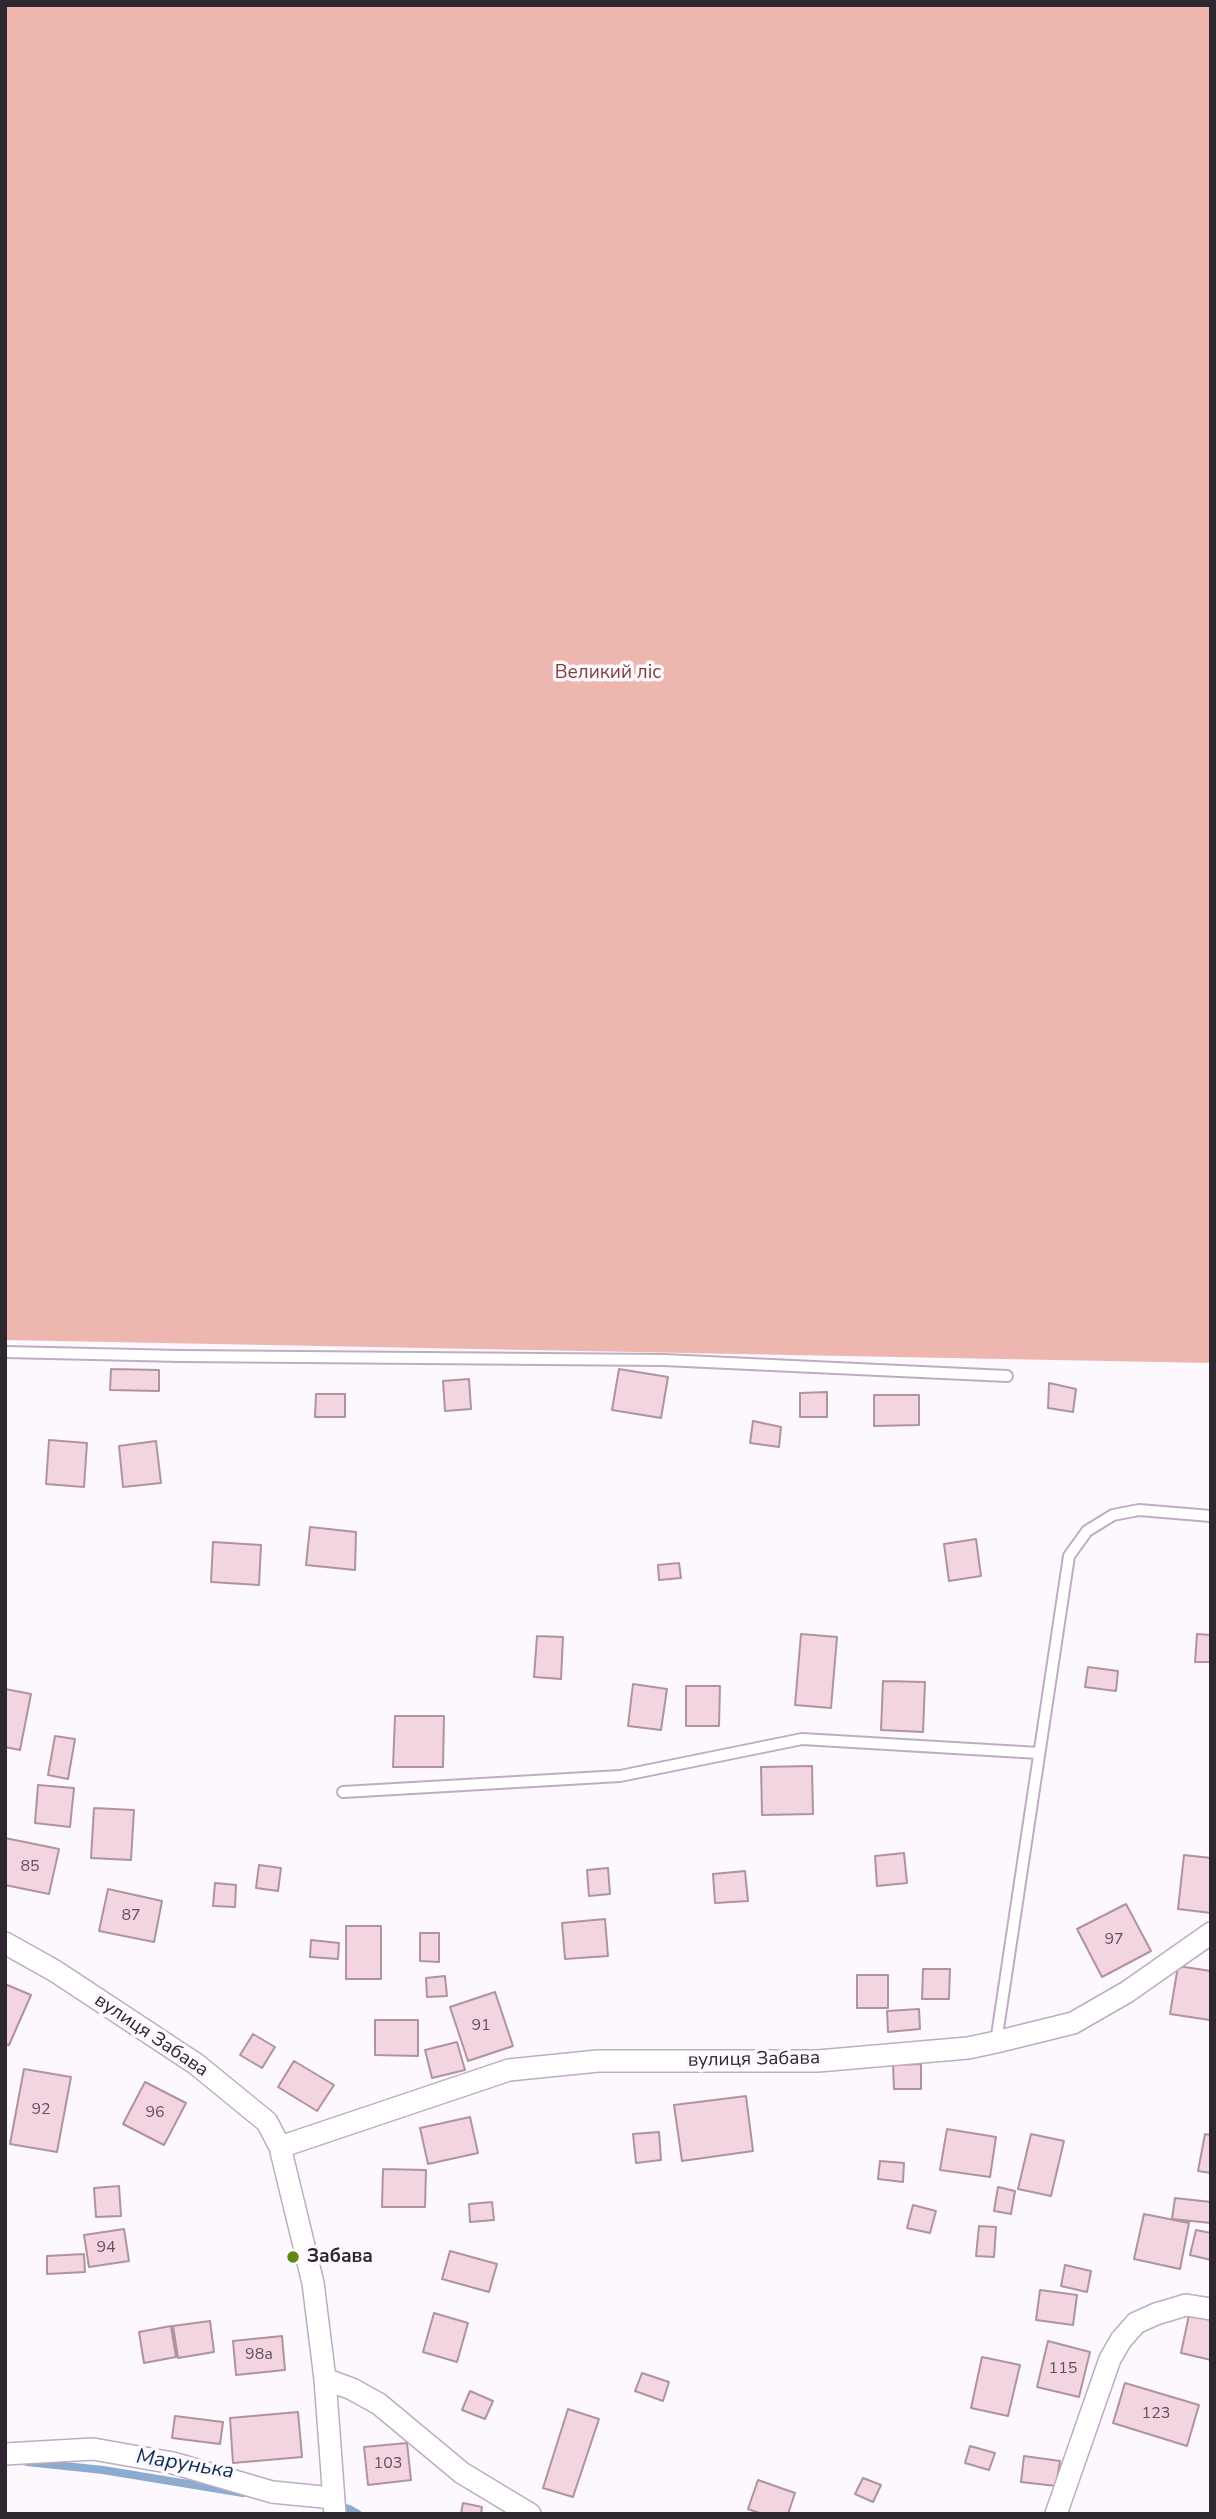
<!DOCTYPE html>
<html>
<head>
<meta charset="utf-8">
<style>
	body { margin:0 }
	#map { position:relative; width:1216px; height:2519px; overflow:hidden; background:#fcf8fd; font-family:"Nunito Sans",sans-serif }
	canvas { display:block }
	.frame { position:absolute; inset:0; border:7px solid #2e272f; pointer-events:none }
</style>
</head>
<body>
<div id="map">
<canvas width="1216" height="2519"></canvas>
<div class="frame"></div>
</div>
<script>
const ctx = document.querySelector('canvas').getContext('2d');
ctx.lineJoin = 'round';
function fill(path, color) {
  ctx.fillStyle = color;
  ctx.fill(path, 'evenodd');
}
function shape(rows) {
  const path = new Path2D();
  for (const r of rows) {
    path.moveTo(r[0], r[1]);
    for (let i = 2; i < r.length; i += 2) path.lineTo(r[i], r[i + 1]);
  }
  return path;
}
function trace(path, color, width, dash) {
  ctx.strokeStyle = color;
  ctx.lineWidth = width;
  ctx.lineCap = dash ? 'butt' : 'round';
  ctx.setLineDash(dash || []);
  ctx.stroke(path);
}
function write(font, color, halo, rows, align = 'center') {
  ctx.font = font + ' "Nunito Sans",sans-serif';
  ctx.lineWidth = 7;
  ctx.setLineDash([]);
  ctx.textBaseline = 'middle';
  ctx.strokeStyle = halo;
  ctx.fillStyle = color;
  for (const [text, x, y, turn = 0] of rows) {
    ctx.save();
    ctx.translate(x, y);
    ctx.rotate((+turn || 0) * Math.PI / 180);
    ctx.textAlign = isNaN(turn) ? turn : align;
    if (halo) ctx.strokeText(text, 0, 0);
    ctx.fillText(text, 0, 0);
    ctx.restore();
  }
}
const forest = shape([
	[5,5,1211,5,1211,1363,5,1340]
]);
const stream = shape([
	[27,2462,103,2470,243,2493],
	[335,2506,349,2509,358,2514]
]);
const building = shape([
	[111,1369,159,1370,159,1391,110,1390,111,1369],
	[619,1369,668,1377,661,1418,612,1410,619,1369],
	[469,1379,471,1409,445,1411,443,1381,469,1379],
	[1049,1383,1076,1389,1073,1412,1048,1408,1049,1383],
	[827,1392,827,1417,800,1417,800,1393,827,1392],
	[316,1394,345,1394,345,1417,315,1417,316,1394],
	[874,1395,919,1395,919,1425,874,1426,874,1395],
	[753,1421,781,1427,779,1447,750,1443,753,1421],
	[49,1440,87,1443,84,1487,46,1484,49,1440],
	[156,1441,161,1483,123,1487,119,1446,156,1441],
	[310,1527,356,1532,355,1570,306,1565,310,1527],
	[976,1539,981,1576,949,1581,944,1544,976,1539],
	[213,1542,261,1545,259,1585,211,1582,213,1542],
	[679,1563,681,1578,659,1580,658,1565,679,1563],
	[801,1634,837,1637,831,1708,795,1705,801,1634],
	[1197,1634,1211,1635,1211,1662,1195,1662,1197,1634],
	[537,1636,563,1637,561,1679,534,1677,537,1636],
	[1088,1667,1118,1671,1116,1691,1085,1687,1088,1667],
	[883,1681,925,1682,923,1732,881,1730,883,1681],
	[633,1684,667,1689,661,1730,628,1726,633,1684],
	[686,1686,720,1686,719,1726,686,1726,686,1686],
	[5,1689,31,1694,20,1750,5,1747,5,1689],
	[395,1716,444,1716,443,1767,393,1767,395,1716],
	[55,1736,75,1739,68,1779,48,1775,55,1736],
	[812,1766,813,1814,762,1815,761,1767,812,1766],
	[38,1785,74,1788,70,1827,35,1823,38,1785],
	[94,1808,134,1810,131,1860,91,1858,94,1808],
	[5,1838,59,1849,49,1894,5,1885,5,1838],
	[904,1853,907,1883,877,1886,875,1856,904,1853],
	[1184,1855,1211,1858,1211,1913,1178,1909,1184,1855],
	[259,1865,281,1868,278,1891,256,1888,259,1865],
	[608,1868,610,1894,589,1896,587,1870,608,1868],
	[745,1871,748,1901,715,1903,713,1874,745,1871],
	[215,1883,236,1885,235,1907,213,1906,215,1883],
	[108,1889,162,1901,154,1942,99,1931,108,1889],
	[1126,1904,1151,1951,1102,1977,1077,1929,1126,1904],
	[605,1919,608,1956,565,1959,562,1923,605,1919],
	[346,1926,381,1926,381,1979,346,1979,346,1926],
	[420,1933,439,1933,439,1962,420,1961,420,1933],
	[311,1940,339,1943,338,1959,310,1957,311,1940],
	[1178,1966,1211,1971,1210,2020,1170,2014,1178,1966],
	[923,1969,950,1969,949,1999,922,1999,923,1969],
	[857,1975,888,1975,888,2008,857,2008,857,1975],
	[445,1976,447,1996,427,1997,426,1978,445,1976],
	[5,1984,31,1995,9,2045,5,2044,5,1984],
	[495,1992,513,2046,468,2061,450,2007,495,1992],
	[919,2009,920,2029,888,2032,887,2011,919,2009],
	[375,2020,418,2020,418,2056,375,2055,375,2020],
	[253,2034,275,2047,262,2068,240,2055,253,2034],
	[457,2042,465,2070,432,2078,425,2050,457,2042],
	[294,2061,334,2085,317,2111,278,2087,294,2061],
	[921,2064,921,2089,894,2089,893,2065,921,2064],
	[24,2069,71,2077,57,2152,10,2144,24,2069],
	[145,2082,186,2103,164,2145,123,2124,145,2082],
	[746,2096,753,2151,682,2161,674,2105,746,2096],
	[470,2117,478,2153,428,2164,420,2128,470,2117],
	[947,2129,996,2137,990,2177,940,2170,947,2129],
	[659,2132,661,2160,636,2163,633,2134,659,2132],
	[1031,2134,1064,2141,1051,2196,1018,2189,1031,2134],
	[1205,2134,1211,2135,1211,2173,1198,2171,1205,2134],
	[880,2161,904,2163,903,2182,878,2179,880,2161],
	[383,2169,426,2170,425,2207,382,2207,383,2169],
	[119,2186,121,2216,96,2217,94,2188,119,2186],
	[998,2187,1015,2191,1011,2214,994,2211,998,2187],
	[1175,2198,1211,2202,1211,2223,1172,2219,1175,2198],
	[492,2202,494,2220,470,2222,469,2204,492,2202],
	[913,2205,936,2211,930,2233,907,2228,913,2205],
	[1144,2214,1189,2223,1180,2269,1134,2259,1144,2214],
	[979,2226,996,2227,994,2257,976,2256,979,2226],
	[124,2229,129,2261,89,2267,84,2235,124,2229],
	[1196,2230,1211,2233,1211,2260,1190,2255,1196,2230],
	[450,2251,497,2264,489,2292,442,2279,450,2251],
	[84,2254,85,2272,47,2274,47,2256,84,2254],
	[1065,2265,1091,2271,1087,2292,1061,2286,1065,2265],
	[1040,2290,1077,2295,1073,2325,1036,2320,1040,2290],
	[434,2313,468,2323,457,2362,423,2352,434,2313],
	[1189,2315,1211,2320,1211,2360,1181,2353,1189,2315],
	[210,2321,214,2352,178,2358,173,2326,210,2321],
	[171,2326,176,2357,144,2363,139,2332,171,2326],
	[282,2336,285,2370,236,2375,233,2341,282,2336],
	[1048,2341,1090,2352,1079,2397,1037,2387,1048,2341],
	[982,2357,1020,2365,1008,2416,971,2408,982,2357],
	[642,2373,669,2382,663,2401,635,2391,642,2373],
	[1125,2383,1199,2405,1187,2446,1113,2423,1125,2383],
	[470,2391,493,2401,485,2419,462,2410,470,2391],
	[568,2409,599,2419,573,2497,543,2488,568,2409],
	[298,2412,302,2457,233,2463,230,2418,298,2412],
	[175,2416,223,2422,220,2444,172,2438,175,2416],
	[407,2443,411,2480,368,2485,364,2447,407,2443],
	[970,2446,995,2453,989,2470,965,2463,970,2446],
	[1024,2456,1060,2461,1056,2486,1021,2482,1024,2456],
	[863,2478,881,2485,873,2502,855,2494,863,2478],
	[758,2480,795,2493,788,2514,762,2514,748,2509,758,2480],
	[463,2503,482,2507,481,2514,461,2514,463,2503]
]);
const service = shape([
	[5,1352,180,1356,664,1360,1007,1376],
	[343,1792,620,1776,802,1739,1039,1753],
	[996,2042,1069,1556,1087,1531,1113,1515,1139,1510,1211,1516]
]);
const minor = shape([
	[5,1943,55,1971,196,2064,267,2122,280,2147,313,2283,325,2379,335,2514],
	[280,2147,509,2070,598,2061,818,2061,968,2048,996,2042,1073,2023,1127,1992,1211,1933],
	[325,2379,352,2389,379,2404,462,2473,530,2514],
	[5,2454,93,2449,173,2463,272,2492,333,2498],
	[1056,2514,1110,2359,1121,2340,1136,2323,1156,2314,1186,2305,1211,2309]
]);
const markers = [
	[293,2257,7,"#608813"]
];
const numberNames = [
	["85",30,1867],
	["87",131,1916],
	["97",1114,1940],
	["91",481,2026],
	["92",41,2110],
	["96",155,2113],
	["94",106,2248],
	["98а",259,2355],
	["115",1063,2369],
	["123",1156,2414],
	["103",388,2464]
];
const parkNames = [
	["Великий ліс",608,673]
];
const streetNames = [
	["вулиця Забава",151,2036,34],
	["вулиця Забава",754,2060,-1]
];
const poiNames = [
	["Забава",307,2257]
];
const waterNames = [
	["Марунька",185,2465,9]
];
fill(forest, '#edb7b0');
trace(stream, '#8babd0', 8);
fill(building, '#f3d5e1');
trace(building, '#af939d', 2);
trace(service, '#beacc2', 14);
trace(minor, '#beacc2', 24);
trace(service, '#fff', 10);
trace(minor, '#fff', 21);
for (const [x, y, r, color] of markers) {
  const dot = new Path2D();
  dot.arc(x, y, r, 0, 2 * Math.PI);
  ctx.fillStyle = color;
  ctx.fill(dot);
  trace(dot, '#fcf8fd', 2.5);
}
write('16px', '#5f525c', null, numberNames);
write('19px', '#823f38', '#fcf8fd', parkNames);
write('19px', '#2e272f', '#fcf8fd', streetNames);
write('bold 19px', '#2e272f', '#fcf8fd', poiNames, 'left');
write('italic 21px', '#0b2e51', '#fcf8fd', waterNames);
</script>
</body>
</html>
